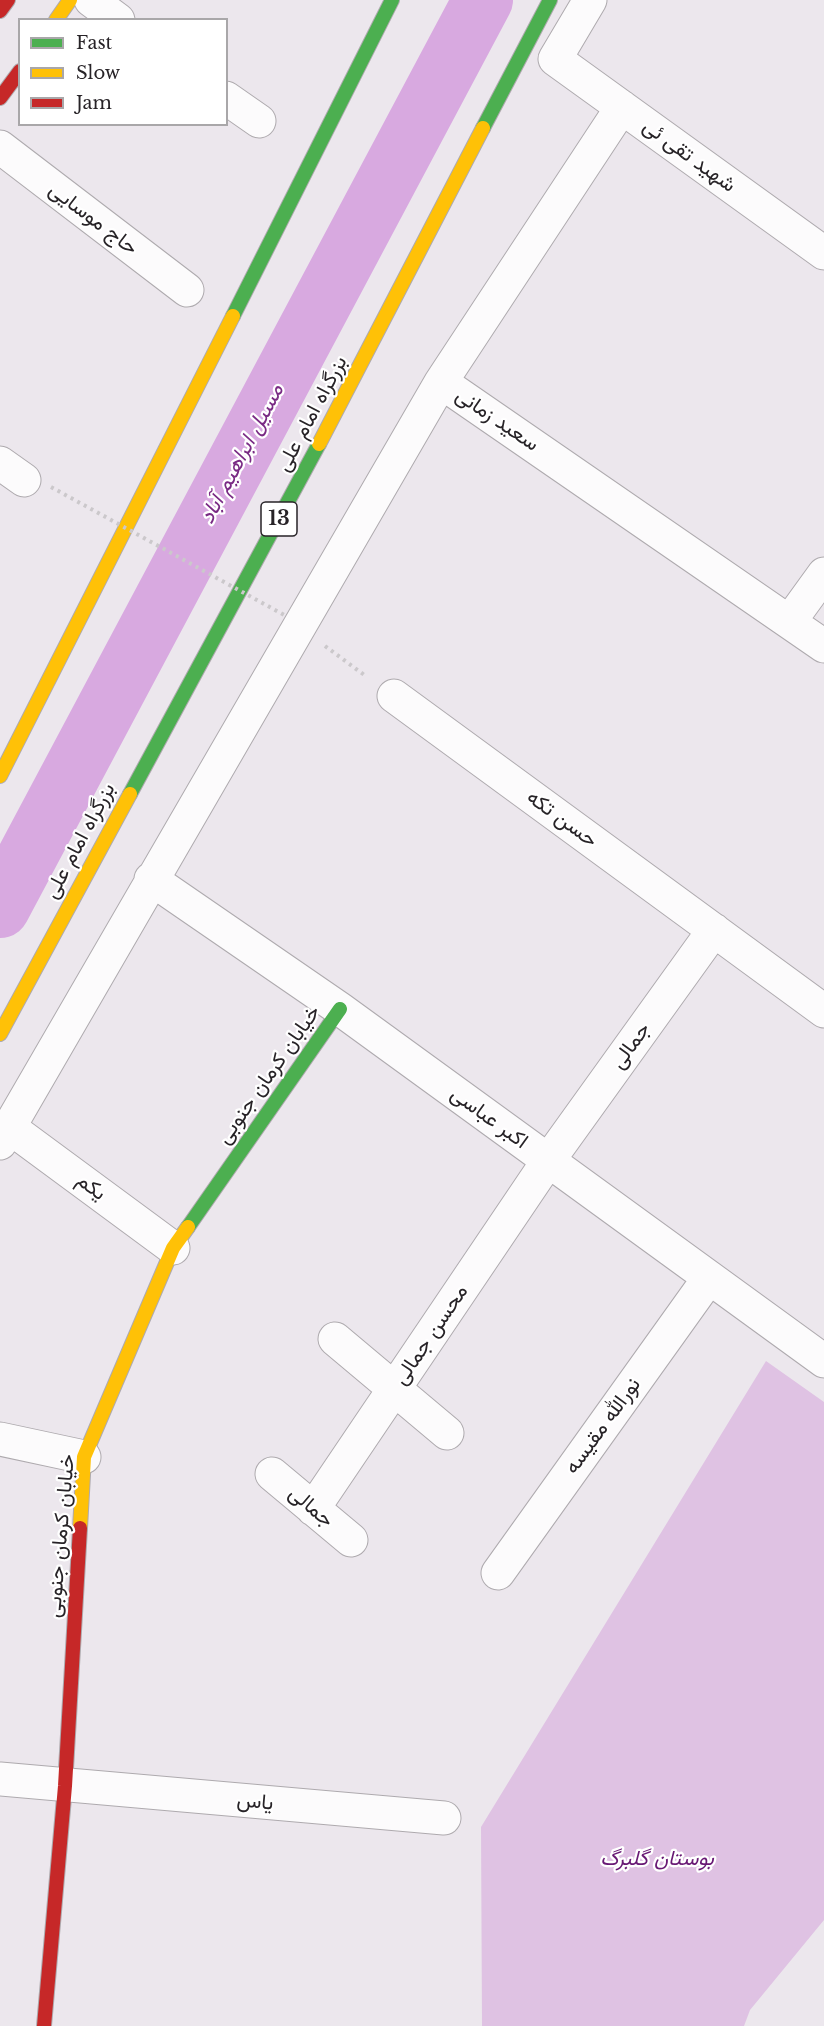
<!DOCTYPE html>
<html>
<head>
<meta charset="utf-8">
<style>
	body { margin:0 }
	#map { position:relative; width:824px; height:2026px; overflow:hidden; background:#ece7ed; font-family:"Libre Baskerville",serif }
	canvas { display:block }
	.legend { position:absolute; left:18px; top:18px; width:210px; height:108px; box-sizing:border-box; background:#fff; border:2px solid #a9a7a9; margin:0; padding:8px 10px; list-style:none; font-size:18px; color:#272327 }
	.legend li { display:flex; align-items:center; gap:12px; height:30px }
	.legend b { width:30px; border:2px solid #a9a7a9 }
</style>
</head>
<body>
<div id="map">
<canvas width="824" height="2026"></canvas>
<ul class="legend">
<li><b style="height:8px;background:#4caf50"></b>Fast</li>
<li><b style="height:8px;background:#ffc107"></b>Slow</li>
<li><b style="height:8px;background:#c62828"></b>Jam</li>
</ul>
</div>
<script>
const ctx = document.querySelector('canvas').getContext('2d');
ctx.lineJoin = 'round';
function fill(path, color) {
  ctx.fillStyle = color;
  ctx.fill(path, 'evenodd');
}
function shape(rows) {
  const path = new Path2D();
  for (const r of rows) {
    path.moveTo(r[0], r[1]);
    for (let i = 2; i < r.length; i += 2) path.lineTo(r[i], r[i + 1]);
  }
  return path;
}
function trace(path, color, width, dash) {
  ctx.strokeStyle = color;
  ctx.lineWidth = width;
  ctx.lineCap = dash ? 'butt' : 'round';
  ctx.setLineDash(dash || []);
  ctx.stroke(path);
}
function write(font, color, halo, rows, align = 'center') {
  ctx.font = font + ' "Libre Baskerville",Vazirmatn,serif';
  ctx.lineWidth = 4.5;
  ctx.setLineDash([]);
  ctx.textBaseline = 'middle';
  ctx.strokeStyle = halo;
  ctx.fillStyle = color;
  for (const [text, x, y, turn = 0] of rows) {
    ctx.save();
    ctx.translate(x, y);
    ctx.rotate((+turn || 0) * Math.PI / 180);
    ctx.textAlign = isNaN(turn) ? turn : align;
    if (halo) ctx.strokeText(text, 0, 0);
    ctx.fillText(text, 0, 0);
    ctx.restore();
  }
}
const green = shape([
	[766,1361,824,1402,824,1920,750,2010,744,2026,482,2026,481,1827]
]);
const river = shape([
	[0,908,483,0]
]);
const path = shape([
	[325,646,367,677]
]);
const street = shape([
	[91,0,118,20],
	[590,0,555,59,824,253],
	[226,98,259,121],
	[622,107,441,382,824,646],
	[0,147,187,290],
	[0,463,24,480],
	[790,621,824,574],
	[394,696,824,1011],
	[151,879,340,1009,824,1361],
	[9,1127,173,1248],
	[0,1143,441,382],
	[335,1339,447,1433],
	[0,1439,84,1457],
	[272,1474,351,1540],
	[313,1509,548,1161,714,930],
	[498,1573,709,1278],
	[0,1779,444,1818]
]);
const fast = shape([
	[483,128,550,0],
	[233,316,392,0],
	[130,794,319,444],
	[188,1227,340,1009]
]);
const slow = shape([
	[56,20,70,0],
	[319,444,483,128],
	[0,776,233,316],
	[0,1034,130,794],
	[80,1528,84,1457,173,1248,188,1227]
]);
const jam = shape([
	[0,11,8,0],
	[0,98,20,71],
	[44,2026,65,1786,80,1528]
]);
const pathBridge = shape([
	[51,487,286,616]
]);
const shields = [
	[279,519,36]
];
const shieldNames = [
	["13",279,519]
];
const streetNames = [
	["شهید تقی ئی",689,156,36],
	["حاج موسایی",93,219,37],
	["بزرگراه امام علی",312,414,-62],
	["سعید زمانی",497,420,34],
	["حسن تکه",562,819,36],
	["بزرگراه امام علی",80,841,-62],
	["جمالی",631,1046,-54],
	["خیابان کرمان جنوبی",269,1075,-55],
	["اکبر عباسی",489,1118,36],
	["یکم",91,1187,36],
	["محسن جمالی",431,1335,-56],
	["نورالله مقیسه",603,1426,-54],
	["جمالی",311,1507,40],
	["خیابان کرمان جنوبی",61,1536,-85],
	["یاس",255,1802,5]
];
const parkNames = [
	["بوستان گلبرگ",657,1859]
];
const waterNames = [
	["مسیل ابراهیم آباد",242,454,-62]
];
fill(green, '#dfc2e3');
trace(river, '#d8a9e0', 60);
trace(street, '#aeaaae', 35);
trace(fast, '#aeaaae', 16);
trace(slow, '#aeaaae', 16);
trace(jam, '#aeaaae', 16);
trace(path, '#cbc8cb', 4, [3, 4.5]);
trace(street, '#fcfbfc', 33);
trace(fast, '#4caf50', 14);
trace(slow, '#ffc107', 14);
trace(jam, '#c62828', 14);
trace(pathBridge, '#cbc8cb', 4, [3, 4.5]);
for (const [x, y, w] of shields) {
  const box = new Path2D();
  box.roundRect(x - w / 2, y - 17, w, 34, 4.5);
  ctx.fillStyle = '#fff';
  ctx.fill(box);
  trace(box, '#272327', 1.5);
}
write('bold 20px', '#272327', null, shieldNames);
write('21px', '#272327', '#fff', streetNames);
write('italic 21px', '#681874', '#fff', parkNames);
write('italic 22px', '#792a84', '#fff', waterNames);
</script>
</body>
</html>
